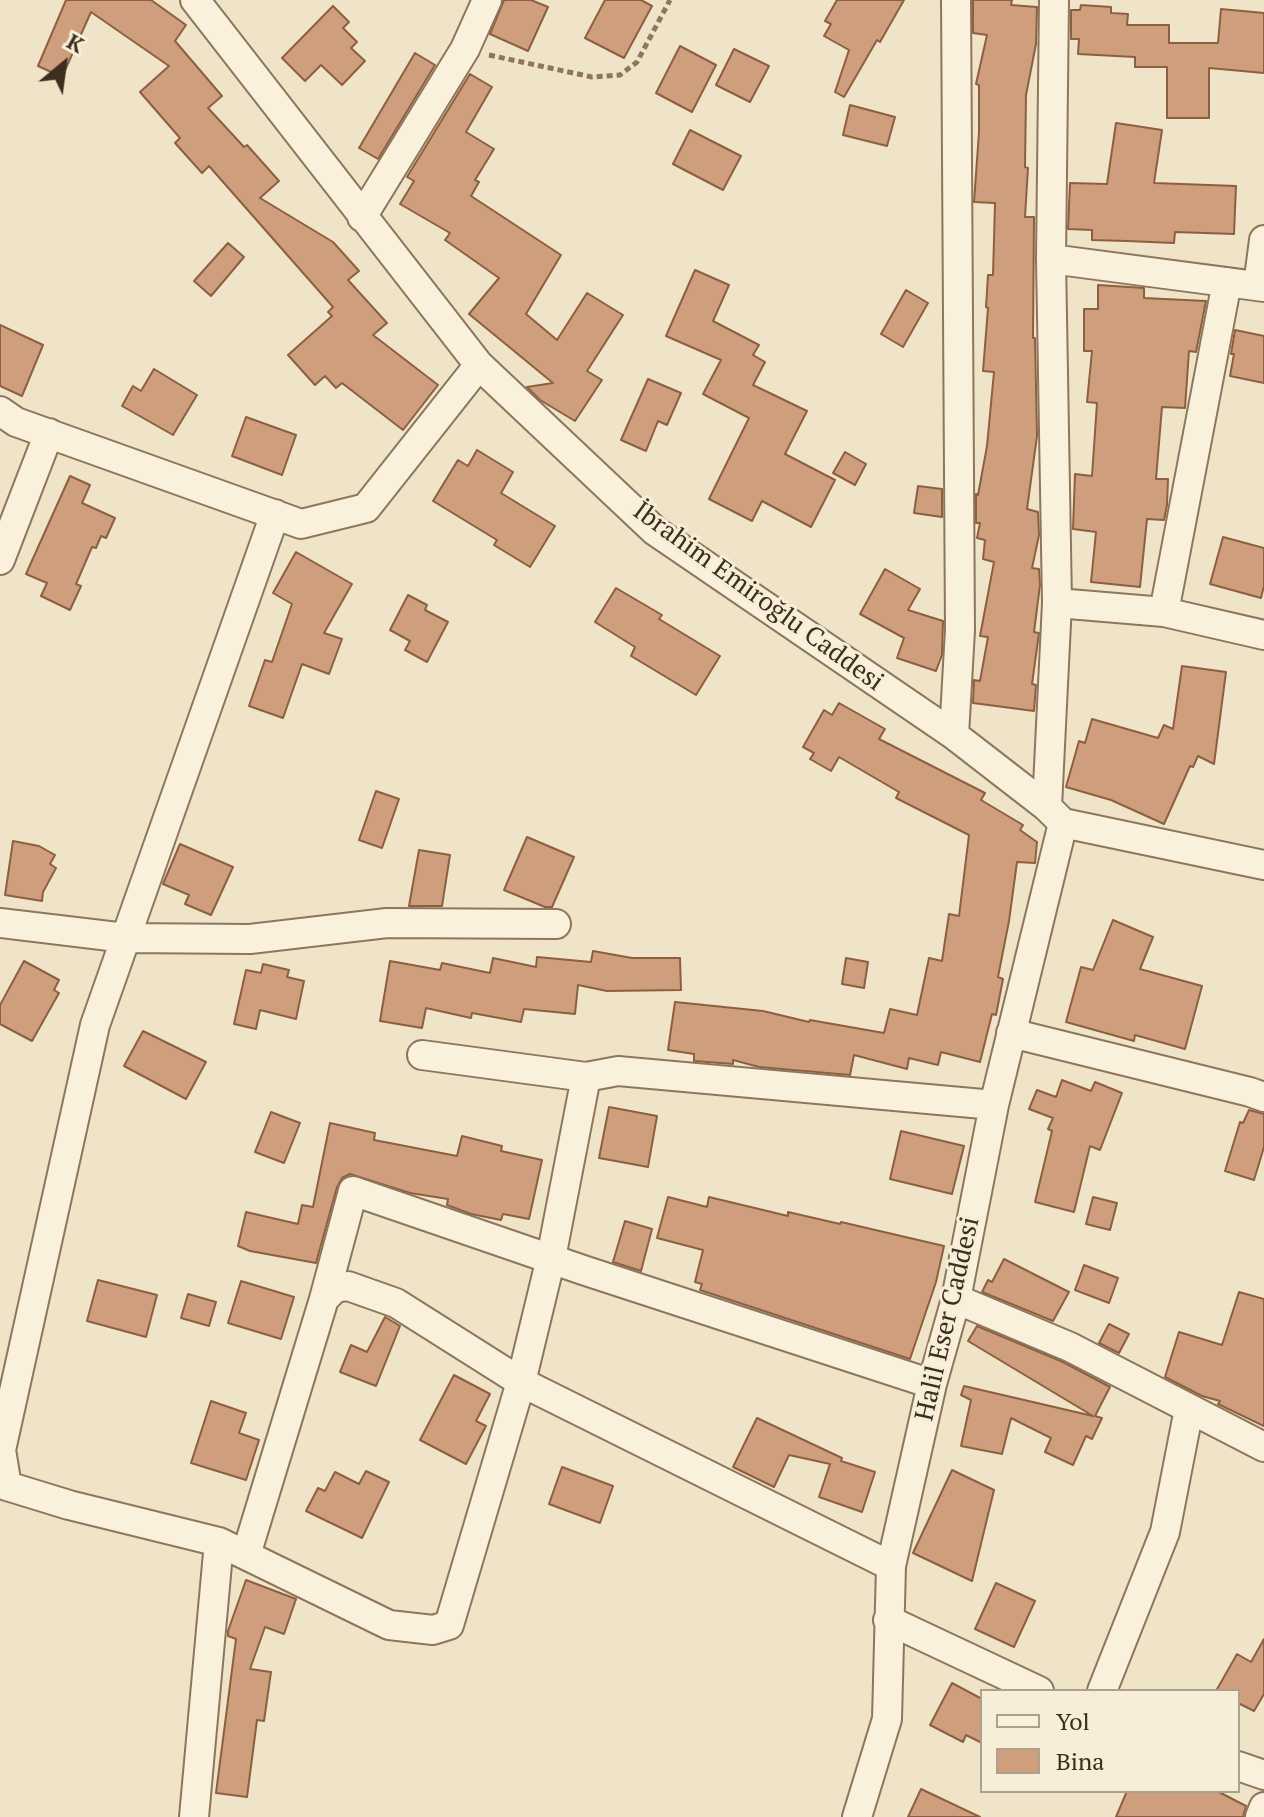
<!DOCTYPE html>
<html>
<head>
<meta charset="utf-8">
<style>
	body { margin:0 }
	#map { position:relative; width:1264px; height:1817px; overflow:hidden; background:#f0e4c8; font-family:"PT Serif",serif }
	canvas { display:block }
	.legend { position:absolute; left:980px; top:1689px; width:260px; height:104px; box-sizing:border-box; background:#f7eed8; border:2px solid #ada18e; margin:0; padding:10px 14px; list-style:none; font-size:24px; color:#3d2e20 }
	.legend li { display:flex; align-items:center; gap:16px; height:40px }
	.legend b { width:40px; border:2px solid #ada18e }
	.north { position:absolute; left:24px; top:24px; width:80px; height:80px; -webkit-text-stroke:6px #f7eed8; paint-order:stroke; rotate:29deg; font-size:22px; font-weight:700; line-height:32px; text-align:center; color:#3d2e20 }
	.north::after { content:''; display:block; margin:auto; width:28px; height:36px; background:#3d2e20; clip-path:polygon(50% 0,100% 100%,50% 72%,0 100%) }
</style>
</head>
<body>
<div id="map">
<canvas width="1264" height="1817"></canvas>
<ul class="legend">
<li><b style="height:10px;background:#faf1dc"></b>Yol</li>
<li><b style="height:22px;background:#cf9f7d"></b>Bina</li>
</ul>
<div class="north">K</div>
</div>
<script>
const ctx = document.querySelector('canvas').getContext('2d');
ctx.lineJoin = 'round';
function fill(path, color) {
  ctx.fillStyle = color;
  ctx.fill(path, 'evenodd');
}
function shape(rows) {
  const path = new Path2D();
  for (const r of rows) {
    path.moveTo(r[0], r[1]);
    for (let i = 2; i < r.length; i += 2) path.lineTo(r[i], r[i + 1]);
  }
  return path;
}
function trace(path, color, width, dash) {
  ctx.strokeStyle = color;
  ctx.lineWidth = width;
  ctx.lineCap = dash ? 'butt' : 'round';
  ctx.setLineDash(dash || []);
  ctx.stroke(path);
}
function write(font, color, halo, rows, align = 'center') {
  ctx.font = font + ' "PT Serif",serif';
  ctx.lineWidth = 6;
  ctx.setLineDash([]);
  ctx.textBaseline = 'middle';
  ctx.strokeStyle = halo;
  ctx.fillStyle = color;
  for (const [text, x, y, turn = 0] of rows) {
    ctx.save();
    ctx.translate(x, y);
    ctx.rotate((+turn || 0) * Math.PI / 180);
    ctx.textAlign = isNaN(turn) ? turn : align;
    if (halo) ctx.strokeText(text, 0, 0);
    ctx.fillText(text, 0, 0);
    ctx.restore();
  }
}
const building = shape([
	[66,0,151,0,186,25,175,41,222,96,208,108,244,147,247,145,279,181,260,198,333,242,359,271,348,280,387,323,373,335,438,385,403,430,342,383,336,388,325,376,315,385,288,355,332,316,328,312,333,307,209,166,202,173,175,143,180,138,140,92,169,66,91,12,62,77,38,66,66,0],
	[504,0,531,0,548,7,528,51,490,34,504,0],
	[605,0,641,0,652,6,624,58,585,38,605,0],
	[837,0,904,0,880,42,877,40,844,97,835,92,849,50,824,36,831,24,825,21,837,0],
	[973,0,1012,0,1011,5,1037,7,1036,44,1026,95,1025,167,1028,168,1025,217,1034,217,1033,338,1035,338,1037,436,1027,509,1038,512,1039,535,1032,568,1039,569,1040,585,1034,632,1039,633,1032,684,1036,685,1034,711,973,703,974,680,980,681,988,637,980,636,994,562,983,559,985,540,977,538,980,523,976,523,976,494,978,495,987,446,994,372,983,371,988,308,986,307,988,275,993,275,995,203,974,202,979,132,979,85,976,84,987,35,973,33,973,0],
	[1081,5,1111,7,1111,13,1128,14,1127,25,1169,25,1169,43,1218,43,1221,9,1264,13,1264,73,1209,68,1209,118,1167,118,1167,67,1135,67,1135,57,1078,54,1079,39,1071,39,1071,10,1080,10,1081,5],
	[333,6,349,22,343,28,357,42,351,48,365,61,342,85,321,65,305,81,282,58,333,6],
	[680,46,716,65,692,112,656,93,680,46],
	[734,49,769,66,750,102,716,85,734,49],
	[415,53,435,65,378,159,359,148,415,53],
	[470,74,492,87,466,132,494,149,475,180,479,182,471,196,561,255,526,314,557,340,587,293,623,315,587,371,602,380,575,421,540,400,527,387,553,383,469,314,499,278,445,240,450,233,400,204,414,181,407,177,470,74],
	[850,105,895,117,887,146,843,135,850,105],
	[1116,123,1162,130,1154,183,1236,186,1234,234,1175,232,1174,243,1127,241,1092,240,1092,230,1068,229,1070,183,1107,184,1116,123],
	[690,130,741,156,723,190,673,164,690,130],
	[228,243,244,257,211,296,194,281,228,243],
	[695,270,729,285,713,321,759,345,753,355,765,362,753,385,807,411,785,454,835,480,811,527,762,501,752,521,709,499,749,418,703,394,721,360,666,336,695,270],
	[1098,285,1144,288,1144,298,1206,301,1196,352,1189,351,1185,408,1162,407,1156,479,1168,479,1167,505,1164,520,1147,519,1140,587,1091,582,1096,532,1073,529,1075,474,1092,476,1097,403,1087,402,1092,351,1084,351,1084,309,1098,309,1098,285],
	[906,290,928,303,903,347,881,334,906,290],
	[0,325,43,345,22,396,0,386,0,325],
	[1235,330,1264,336,1264,383,1230,376,1234,354,1231,354,1235,330],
	[154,369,197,395,173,435,122,406,133,386,141,391,154,369],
	[648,379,681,393,667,425,658,421,646,451,621,440,648,379],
	[246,417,296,435,282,475,232,456,246,417],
	[477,450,513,472,501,493,555,526,530,567,494,545,497,540,433,501,458,460,468,466,477,450],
	[845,452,866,464,855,485,833,473,845,452],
	[70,476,90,485,82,503,115,518,106,538,101,536,96,548,92,547,76,584,81,586,70,610,41,596,47,583,26,574,70,476],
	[918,486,942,489,942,517,914,513,918,486],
	[1223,537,1264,548,1264,586,1261,598,1210,584,1223,537],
	[296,552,352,584,324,633,342,639,329,674,302,664,283,718,249,706,265,660,272,662,292,604,273,593,296,552],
	[885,569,920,589,908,610,943,621,942,655,936,671,897,658,904,638,860,614,885,569],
	[616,588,662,615,659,619,720,656,696,695,631,656,635,647,595,622,616,588],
	[408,595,427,605,425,610,448,622,427,662,405,650,410,641,390,630,408,595],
	[1182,666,1226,672,1214,764,1198,756,1193,767,1190,766,1164,824,1111,800,1066,787,1079,741,1085,743,1092,719,1158,738,1164,725,1173,729,1182,666],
	[839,703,885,729,879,739,985,793,981,800,1023,825,1020,830,1037,842,1035,863,1017,862,1009,921,998,977,1003,979,996,1015,992,1014,980,1062,941,1052,938,1065,909,1058,907,1069,854,1055,850,1075,759,1067,733,1060,733,1064,694,1061,694,1054,668,1050,675,1002,763,1011,809,1022,810,1020,884,1033,890,1009,917,1015,929,958,942,961,949,914,959,916,969,835,896,798,899,792,839,757,831,771,810,759,814,753,803,747,824,710,832,715,839,703],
	[376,791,399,799,382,848,359,840,376,791],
	[527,837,574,857,552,907,545,907,504,890,527,837],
	[13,841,39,846,55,855,50,864,56,868,43,892,42,901,5,895,13,841],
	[180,844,233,867,211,915,185,904,189,895,163,884,180,844],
	[419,850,450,855,442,906,409,906,419,850],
	[1113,920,1153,937,1140,969,1202,986,1185,1049,1135,1035,1134,1041,1066,1022,1081,967,1093,970,1113,920],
	[593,951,632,958,680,958,681,990,607,991,578,985,575,1014,524,1009,521,1022,472,1013,471,1018,426,1008,422,1028,380,1021,390,961,440,970,442,963,490,973,493,958,536,967,537,957,591,962,593,951],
	[846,958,868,962,864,988,842,984,846,958],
	[24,961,59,980,54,990,59,993,32,1041,0,1024,0,1005,24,961],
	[263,964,289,970,287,977,304,981,296,1019,260,1010,256,1029,234,1024,246,970,261,973,263,964],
	[143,1031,206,1062,186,1099,124,1066,143,1031],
	[1062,1080,1091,1091,1095,1082,1122,1093,1100,1150,1090,1146,1074,1212,1035,1202,1052,1131,1048,1129,1053,1118,1029,1109,1037,1090,1056,1097,1062,1080],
	[609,1107,657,1116,648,1167,599,1158,609,1107],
	[1249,1110,1264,1114,1264,1147,1254,1180,1225,1171,1240,1122,1243,1123,1249,1110],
	[271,1112,300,1123,284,1163,255,1152,271,1112],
	[330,1123,375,1133,374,1140,457,1156,462,1136,502,1146,501,1151,542,1160,529,1219,503,1214,501,1220,471,1214,447,1205,448,1199,410,1193,350,1174,342,1178,337,1187,316,1263,250,1251,238,1246,246,1212,298,1224,302,1205,313,1207,330,1123],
	[901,1131,964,1146,952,1194,890,1179,901,1131],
	[668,1197,707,1207,709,1197,788,1216,788,1212,840,1224,841,1222,944,1246,936,1282,910,1359,700,1290,702,1284,695,1282,703,1250,657,1238,668,1197],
	[1093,1197,1117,1203,1110,1230,1086,1224,1093,1197],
	[625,1221,652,1229,641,1271,613,1262,625,1221],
	[1004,1259,1069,1292,1053,1321,982,1292,988,1280,992,1282,1004,1259],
	[1084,1265,1118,1278,1109,1303,1075,1290,1084,1265],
	[98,1280,157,1295,146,1337,87,1321,98,1280],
	[241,1281,294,1297,281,1339,228,1323,241,1281],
	[1239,1292,1264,1299,1264,1426,1218,1404,1220,1401,1202,1396,1165,1377,1179,1332,1222,1345,1239,1292],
	[188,1294,216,1302,209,1326,181,1318,188,1294],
	[385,1317,400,1326,376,1386,340,1372,351,1345,367,1352,385,1317],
	[1109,1324,1129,1334,1119,1353,1099,1343,1109,1324],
	[977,1326,1063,1362,1110,1387,1095,1416,1102,1418,1092,1439,1086,1436,1073,1465,1045,1452,1051,1438,1011,1418,1002,1454,961,1446,971,1400,961,1395,964,1386,1093,1416,968,1341,977,1326],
	[454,1375,490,1394,476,1421,486,1426,466,1464,420,1440,454,1375],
	[211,1401,246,1413,239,1433,259,1440,246,1480,191,1463,211,1401],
	[757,1418,842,1458,841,1461,875,1472,862,1512,819,1497,830,1464,789,1455,774,1487,733,1467,757,1418],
	[562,1467,613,1486,600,1523,549,1504,562,1467],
	[952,1470,994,1490,972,1581,913,1553,952,1470],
	[366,1471,389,1482,362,1538,306,1511,318,1488,325,1491,335,1472,359,1484,366,1471],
	[246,1580,296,1599,284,1634,265,1627,250,1669,271,1672,264,1721,257,1720,247,1797,216,1793,236,1639,228,1636,228,1631,246,1580],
	[996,1583,1035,1601,1014,1647,975,1629,996,1583],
	[1264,1639,1264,1694,1254,1711,1238,1703,1238,1691,1216,1691,1237,1654,1251,1662,1264,1639],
	[952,1683,982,1699,982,1743,966,1735,963,1742,930,1725,952,1683],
	[921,1789,980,1817,908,1817,921,1789],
	[1127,1791,1217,1791,1246,1806,1243,1817,1116,1817,1127,1791]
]);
const path = shape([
	[489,55,592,77,620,75,637,62,670,0]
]);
const minor = shape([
	[195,0,479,365,655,531,954,735,1047,807,1063,823,1264,865],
	[362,217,465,49,487,0],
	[1051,259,1264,287],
	[1258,286,1264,240],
	[0,411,16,422,301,524,366,508,479,365],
	[0,560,49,433],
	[1057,603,1164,612,1264,635],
	[1164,612,1227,282],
	[954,735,960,630,956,0],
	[1047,807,1057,603,1051,259,1054,0],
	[0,923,126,938,250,939,387,923,556,924],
	[1011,1033,1250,1092,1264,1097],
	[422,1055,586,1077],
	[324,1299,353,1191,583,1270,932,1384],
	[956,1299,1070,1347,1264,1447],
	[219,1542,69,1505,7,1486,1,1450,95,1025,275,514],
	[246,1555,324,1299,335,1288,348,1286,396,1303,521,1382,891,1566],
	[888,1620,1039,1691],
	[1102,1691,1165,1532,1189,1409],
	[1238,1766,1264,1775],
	[194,1817,219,1542,389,1625,433,1630,449,1625,521,1382,551,1258,586,1077,618,1071,994,1105],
	[857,1817,887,1719,891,1566,932,1384,956,1299,994,1105,1063,823],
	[1260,1817,1264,1807]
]);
const streetNames = [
	["İbrahim Emiroğlu Caddesi",758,597,36],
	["Halil Eser Caddesi",948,1319,-77]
];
fill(building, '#cf9f7d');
trace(building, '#8d5f41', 2);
trace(minor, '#8d765c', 32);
trace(path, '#8d765c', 5, [6, 4]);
trace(minor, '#faf1dc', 28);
write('26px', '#3d2e20', '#f7eed8', streetNames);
</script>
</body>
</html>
